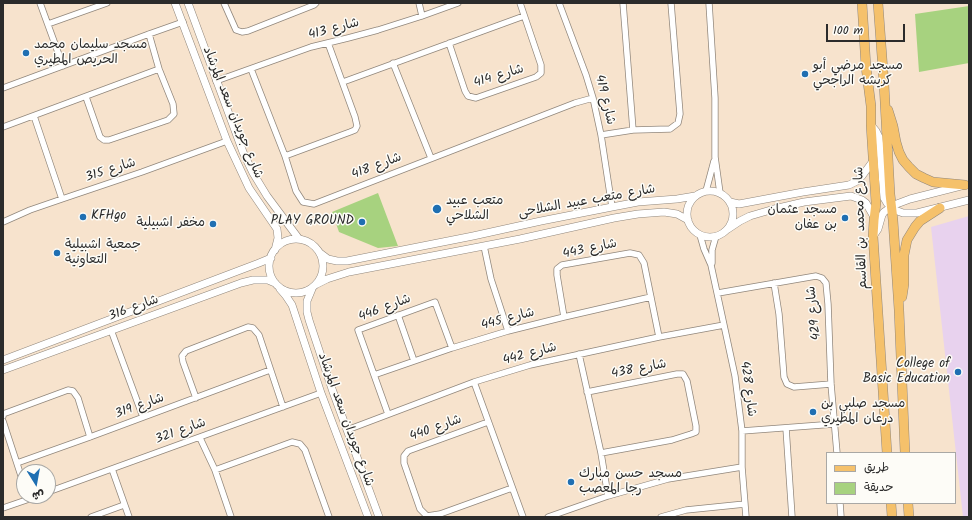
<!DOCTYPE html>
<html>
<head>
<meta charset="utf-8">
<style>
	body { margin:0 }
	#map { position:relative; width:972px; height:520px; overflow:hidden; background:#f7e3cd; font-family:Kalam,"Playpen Sans Arabic",sans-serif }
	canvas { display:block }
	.frame { position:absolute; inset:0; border:4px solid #2b2b2b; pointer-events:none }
	.legend { position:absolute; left:826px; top:452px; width:130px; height:52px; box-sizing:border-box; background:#fdfcf7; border:1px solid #a9a8a5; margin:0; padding:5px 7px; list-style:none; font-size:12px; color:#2b2b2b }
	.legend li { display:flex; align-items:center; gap:8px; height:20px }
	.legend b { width:20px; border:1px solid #a9a8a5 }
	.north { position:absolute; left:16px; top:464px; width:40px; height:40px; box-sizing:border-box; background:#fdfcf7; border:1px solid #a9a8a5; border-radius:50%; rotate:169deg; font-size:11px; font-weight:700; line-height:16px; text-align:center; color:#2b2b2b }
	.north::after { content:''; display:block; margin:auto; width:14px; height:18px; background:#1f6fb2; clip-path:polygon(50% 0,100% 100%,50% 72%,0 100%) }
	.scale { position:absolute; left:826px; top:24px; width:79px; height:18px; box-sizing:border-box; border:2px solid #2b2b2b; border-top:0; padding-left:5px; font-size:12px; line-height:14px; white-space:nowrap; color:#2b2b2b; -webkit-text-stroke:3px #fdfcf7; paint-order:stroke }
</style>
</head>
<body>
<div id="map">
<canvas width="972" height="520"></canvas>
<div class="frame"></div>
<ul class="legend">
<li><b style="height:5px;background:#f5c16b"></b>طريق</li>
<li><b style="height:11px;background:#a7d27f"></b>حديقة</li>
</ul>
<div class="north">ش</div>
<div class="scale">100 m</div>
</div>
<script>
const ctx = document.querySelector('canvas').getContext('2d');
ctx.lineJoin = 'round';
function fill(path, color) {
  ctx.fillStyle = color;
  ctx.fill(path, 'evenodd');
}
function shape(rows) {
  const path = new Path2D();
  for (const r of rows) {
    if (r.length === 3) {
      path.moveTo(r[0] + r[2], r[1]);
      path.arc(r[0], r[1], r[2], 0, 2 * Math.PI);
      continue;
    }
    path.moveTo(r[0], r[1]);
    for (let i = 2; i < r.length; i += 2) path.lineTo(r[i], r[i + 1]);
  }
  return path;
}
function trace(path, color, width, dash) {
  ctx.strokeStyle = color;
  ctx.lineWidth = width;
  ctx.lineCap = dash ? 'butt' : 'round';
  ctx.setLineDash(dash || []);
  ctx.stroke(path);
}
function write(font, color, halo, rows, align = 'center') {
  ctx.font = font + ' Kalam,"Playpen Sans Arabic",sans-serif';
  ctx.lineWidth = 3;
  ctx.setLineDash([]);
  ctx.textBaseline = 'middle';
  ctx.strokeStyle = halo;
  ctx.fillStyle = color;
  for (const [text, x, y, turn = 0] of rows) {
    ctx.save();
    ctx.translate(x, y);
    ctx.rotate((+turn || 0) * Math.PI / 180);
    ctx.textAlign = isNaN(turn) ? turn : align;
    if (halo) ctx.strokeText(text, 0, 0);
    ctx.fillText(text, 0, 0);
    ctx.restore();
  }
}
const built = shape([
	[969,216,969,517,963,517,931,227]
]);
const green = shape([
	[969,6,969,63,919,72,915,14],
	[378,193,398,246,378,248,339,232,332,212]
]);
const minor = shape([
	[40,3,63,66],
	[224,3,236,30,242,32,248,31,314,5,316,3],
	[419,3,422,16],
	[559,3,586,75,593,98,601,135,612,207],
	[623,3,633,130],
	[709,3,715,98,715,157,720,193],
	[48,24,107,3],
	[449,43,465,91,468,96,476,98,536,77,541,73,541,65,520,3],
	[393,63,431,158],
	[251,69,285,156,296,191,303,202,314,204,575,103,593,98],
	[216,81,311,47,348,38,378,30,422,16,458,3],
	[343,82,524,16],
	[3,88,149,34,183,22],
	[86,97,100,137,104,140,109,140,168,120,174,114,173,104,159,69,149,34],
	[34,116,62,199],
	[3,127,159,69],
	[601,135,633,130,670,129,678,123,680,114,671,3],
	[285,156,350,132,355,130,357,126,355,117,328,43],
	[706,191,714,161],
	[3,222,30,210,62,199,142,172,227,141],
	[700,235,704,249,711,265,735,376,742,431,742,467,746,517],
	[484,246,491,279,508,331],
	[712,263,712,250,716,236],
	[774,283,779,314,784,377,787,384,794,387,831,384],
	[718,293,816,276,822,278,826,283,828,304,831,384,837,453],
	[398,315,414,361],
	[564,317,557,275,557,269,562,265,630,253,639,255,644,263,659,337],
	[111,330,143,417],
	[579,354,601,453,608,496],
	[374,375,452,348,508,331,564,317,651,297],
	[474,382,523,517],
	[587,392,677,374,683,374,687,381,696,426,696,432,691,434,672,440,601,453],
	[196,398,183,362,182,356,186,351,248,327,253,328,259,335,283,407],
	[388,414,358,330,435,302,452,348],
	[3,416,3,414,68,390,73,391,78,398,90,437],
	[3,421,24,485],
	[488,422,408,451,404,456,404,463,420,509,427,516,440,514,512,488],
	[786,428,792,517],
	[347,430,474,382,530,365,659,337,724,325],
	[742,431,835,424],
	[200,438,215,470,231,517],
	[17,463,90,437,270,370],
	[112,469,129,517],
	[215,470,292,442,300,444,305,450,329,517],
	[48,492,321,393],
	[840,503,841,517],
	[3,508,38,496],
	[91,517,124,505],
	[548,517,608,496,668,479,742,467],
	[661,517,686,510,745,504]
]);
const tertiary = shape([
	[175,3,227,141,249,188,277,229,278,238,275,250],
	[188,3,243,152,253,173,267,196,299,239],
	[871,125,876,131,879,137,884,198,887,203,895,210,903,213,917,213,969,200],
	[710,214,23],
	[730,202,739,204,803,192,849,185,857,181,862,176,873,161],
	[728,229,740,221,750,216,774,209,804,202,851,196,862,200,866,203,874,217],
	[874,235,878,229,882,215,884,212,894,205,910,199,961,186],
	[296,266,27],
	[320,253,328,259,337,261,347,261,473,236,541,221,612,207,638,202,677,199,695,196],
	[317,284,327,279,349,272,520,239,614,218,638,214,664,212,677,214,688,220],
	[280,289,286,296,292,305,321,393,368,517],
	[312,289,307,301,307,312,309,320,332,389,379,517],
	[3,360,259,263,271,258],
	[3,370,241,283,253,280,268,280,275,283]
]);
const primary = shape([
	[862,3,866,67,871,106,871,125,876,203,874,220,873,236,887,453],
	[878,3,884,84,890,194,893,220,899,310,905,453],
	[888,110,893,126,896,142,899,152,903,160,909,167,916,174,924,178,933,182,965,185],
	[902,297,904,284,904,255,907,240,915,227,920,221,940,208],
	[891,503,892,517],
	[908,503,909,517]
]);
const markers = [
	[26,53,4,"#1f6fb2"],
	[805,74,4,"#1f6fb2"],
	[437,209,5,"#1f6fb2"],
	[83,217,4,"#1f6fb2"],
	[845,218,4,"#1f6fb2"],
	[362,222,4,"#1f6fb2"],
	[213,224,4,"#1f6fb2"],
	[57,253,4,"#1f6fb2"],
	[958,372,4,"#1f6fb2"],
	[813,412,4,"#1f6fb2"],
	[571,482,4,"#1f6fb2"]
];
const streetNames = [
	["شارع 413",334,30,-15],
	["شارع 414",499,77,-17],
	["شارع 419",604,100,76],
	["شارع جويدان سعد المرشاد",232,113,68],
	["شارع 418",377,167,-21],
	["شارع 315",111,171,-18],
	["شارع متعب عبيد الشلاحى",587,202,-10],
	["شارع محمد بن القاسم",862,228,-92],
	["شارع 443",590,250,-12],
	["شارع 316",134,309,-20],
	["شارع 446",385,309,-21],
	["شارع 429",815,313,-96],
	["شارع 445",508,320,-15],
	["شارع 442",530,355,-15],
	["شارع 438",639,370,-11],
	["شارع 428",747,389,82],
	["شارع 319",140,407,-20],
	["شارع جويدان سعد المرشاد",345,420,70],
	["شارع 440",436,429,-20],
	["شارع 321",181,432,-20]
];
const poiNames = [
	["مسجد سليمان محمد",34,46],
	["الحريص المطيري",34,61],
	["مسجد مرضي أبو",813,67],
	["كريشه الراجحي",813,82],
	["متعب عبيد",446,202],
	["الشلاحي",446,217],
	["مسجد عثمان",837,211,"right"],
	["بن عفان",837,226,"right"],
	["KFHgo",91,217],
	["PLAY GROUND",354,222,"right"],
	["مخفر اشبيلية",205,224,"right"],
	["جمعية اشبيلية",65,246],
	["التعاونية",65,261],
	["College of",950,365,"right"],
	["Basic Education",950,380,"right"],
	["مسجد صلبي بن",821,405],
	["درعان المطيري",821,420],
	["مسجد حسن مبارك",579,475],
	["رجا المعصب",579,490]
];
fill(built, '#e8d2ee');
fill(green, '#a7d27f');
trace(minor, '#91877c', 7);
trace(tertiary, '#91877c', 8);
trace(primary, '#91877c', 10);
trace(minor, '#fff', 5.5);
trace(tertiary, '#fff', 7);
trace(primary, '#f5c16b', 9);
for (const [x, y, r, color] of markers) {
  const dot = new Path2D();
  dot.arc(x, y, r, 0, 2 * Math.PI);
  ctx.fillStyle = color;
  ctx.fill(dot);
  trace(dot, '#fdfcf7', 1.5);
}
write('13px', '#2b2b2b', '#fdfcf7', streetNames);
write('13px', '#2b2b2b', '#fdfcf7', poiNames, 'left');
</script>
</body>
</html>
